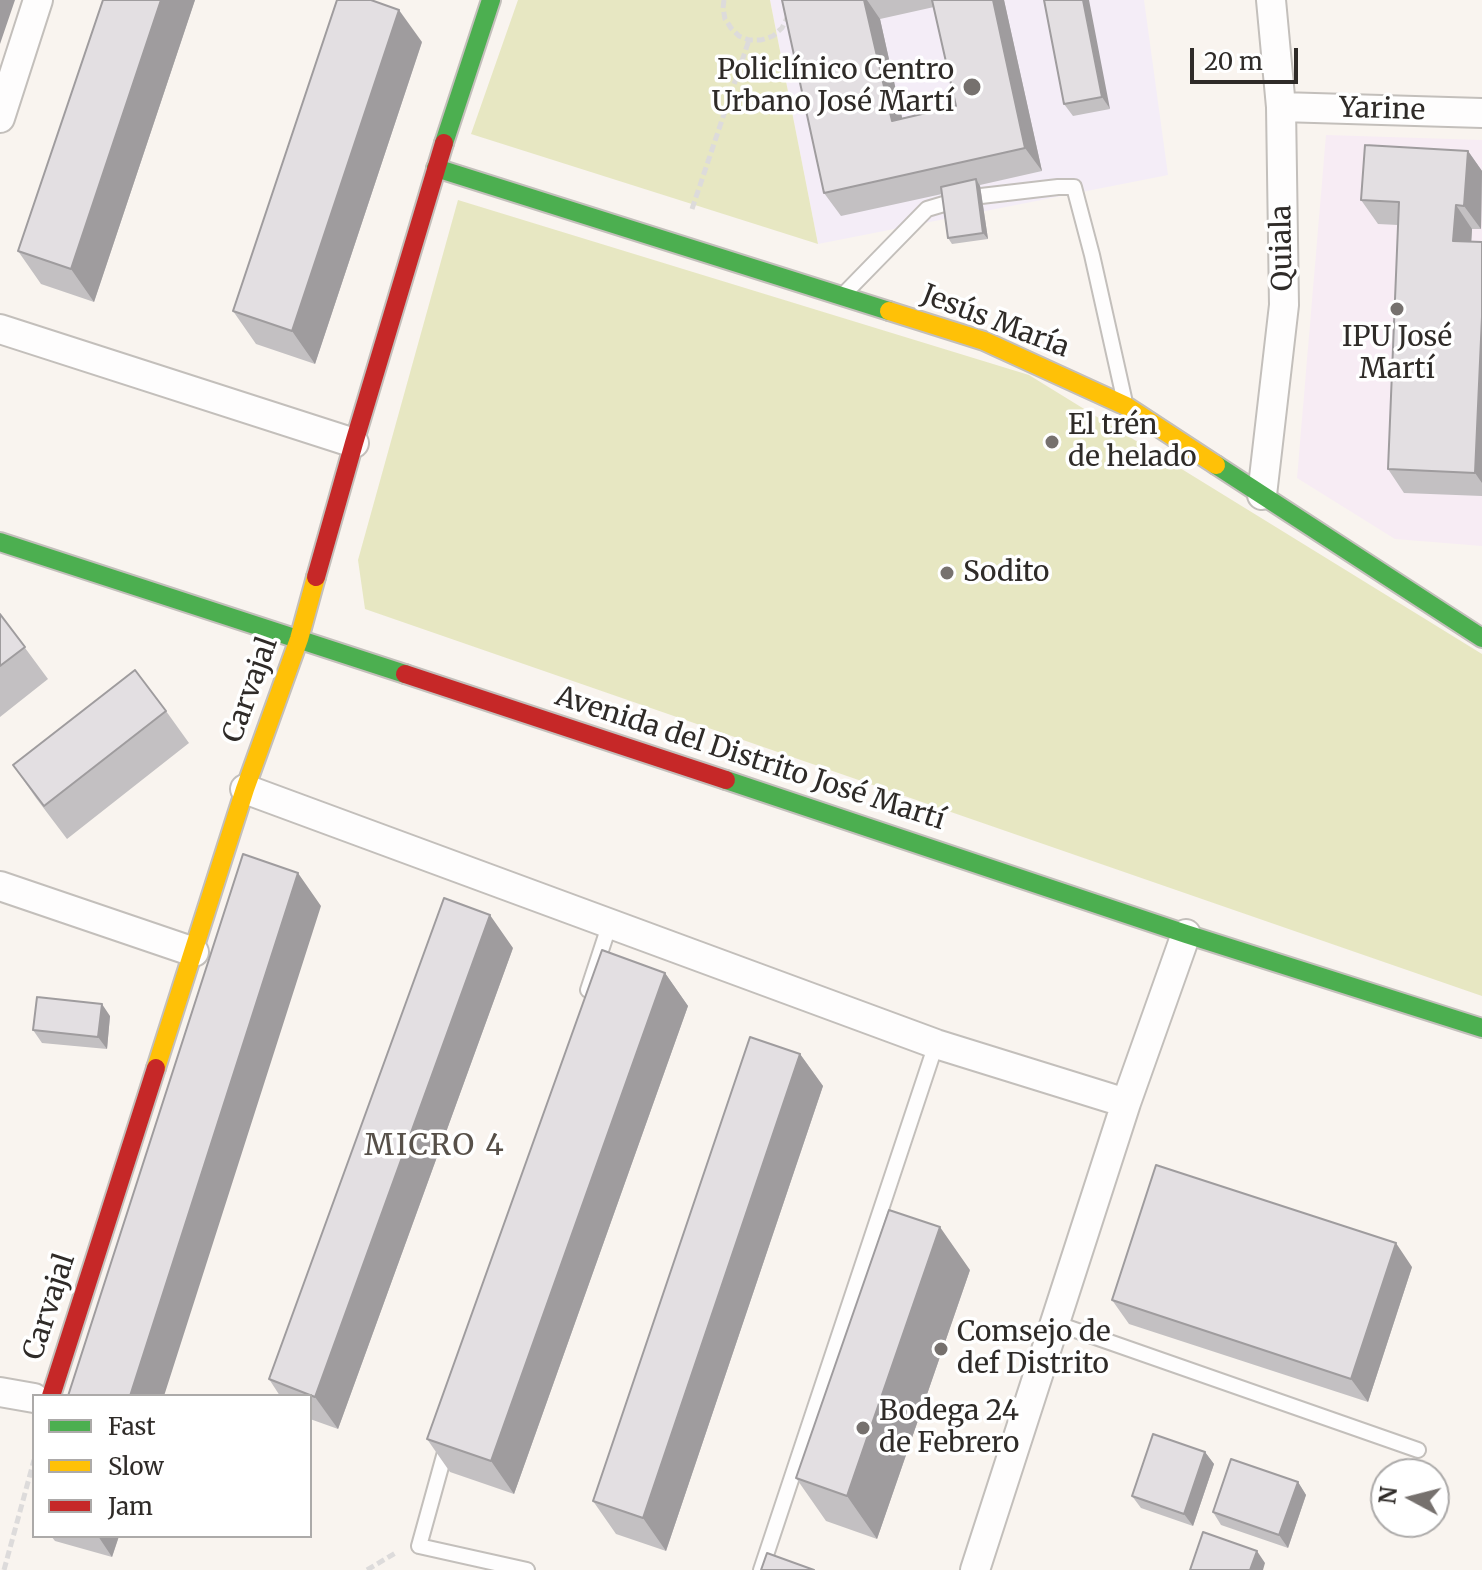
<!DOCTYPE html>
<html>
<head>
<meta charset="utf-8">
<style>
	body { margin:0 }
	#map { position:relative; width:1482px; height:1570px; overflow:hidden; background:#f9f4ef; font-family:Merriweather,serif }
	canvas { display:block }
	.legend { position:absolute; left:32px; top:1394px; width:280px; height:144px; box-sizing:border-box; background:#fff; border:2px solid #acaaa9; margin:0; padding:10px 14px; list-style:none; font-size:24px; color:#2f2b28 }
	.legend li { display:flex; align-items:center; gap:16px; height:40px }
	.legend b { width:40px; border:2px solid #acaaa9 }
	.north { position:absolute; left:1370px; top:1458px; width:80px; height:80px; box-sizing:border-box; background:#fff; border:2px solid #acaaa9; border-radius:50%; rotate:277deg; font-size:22px; font-weight:700; line-height:32px; text-align:center; color:#2f2b28 }
	.north::after { content:''; display:block; margin:auto; width:28px; height:36px; background:#76716e; clip-path:polygon(50% 0,100% 100%,50% 72%,0 100%) }
	.scale { position:absolute; left:1190px; top:48px; width:108px; height:36px; box-sizing:border-box; border:4px solid #2f2b28; border-top:0; padding-left:10px; font-size:24px; line-height:28px; white-space:nowrap; color:#2f2b28; -webkit-text-stroke:6px #fff; paint-order:stroke }
</style>
</head>
<body>
<div id="map">
<canvas width="1482" height="1570"></canvas>
<ul class="legend">
<li><b style="height:10px;background:#4caf50"></b>Fast</li>
<li><b style="height:10px;background:#ffc107"></b>Slow</li>
<li><b style="height:10px;background:#c62828"></b>Jam</li>
</ul>
<div class="north">N</div>
<div class="scale">20 m</div>
</div>
<script>
const ctx = document.querySelector('canvas').getContext('2d');
ctx.lineJoin = 'round';
function fill(path, color) {
  ctx.fillStyle = color;
  ctx.fill(path, 'evenodd');
}
function shape(rows) {
  const path = new Path2D();
  for (const r of rows) {
    path.moveTo(r[0], r[1]);
    for (let i = 2; i < r.length; i += 2) path.lineTo(r[i], r[i + 1]);
  }
  return path;
}
function trace(path, color, width, dash) {
  ctx.strokeStyle = color;
  ctx.lineWidth = width;
  ctx.lineCap = dash ? 'butt' : 'round';
  ctx.setLineDash(dash || []);
  ctx.stroke(path);
}
function write(font, color, halo, rows, align = 'center') {
  ctx.font = font + ' Merriweather,serif';
  ctx.lineWidth = 7;
  ctx.setLineDash([]);
  ctx.textBaseline = 'middle';
  ctx.strokeStyle = halo;
  ctx.fillStyle = color;
  for (const [text, x, y, turn = 0] of rows) {
    ctx.save();
    ctx.translate(x, y);
    ctx.rotate((+turn || 0) * Math.PI / 180);
    ctx.textAlign = isNaN(turn) ? turn : align;
    if (halo) ctx.strokeText(text, 0, 0);
    ctx.fillText(text, 0, 0);
    ctx.restore();
  }
}
const education = shape([
	[1326,135,1482,140,1482,546,1395,539,1297,478]
]);
const medical = shape([
	[770,0,1144,0,1168,175,818,244]
]);
const green = shape([
	[518,0,770,0,818,244,471,134],
	[458,200,1029,375,1482,654,1482,996,365,609,358,560]
]);
const path = shape([
	[724,0,723,8,725,19,731,28,739,36,749,40,761,40,773,36,782,28,788,16],
	[692,209,749,40],
	[4,1570,34,1460],
	[367,1570,397,1552]
]);
const lane = shape([
	[845,293,927,209,964,198,1058,187,1074,187,1092,255,1124,398],
	[588,990,610,923],
	[1055,1323,1418,1450],
	[447,1445,419,1546,527,1570],
	[761,1570,936,1044]
]);
const street = shape([
	[1281,107,1482,113],
	[0,118,38,0],
	[0,329,354,443],
	[1262,495,1284,305,1281,107,1271,0],
	[245,789,936,1044,1126,1103],
	[0,886,194,952],
	[0,1392,34,1398],
	[975,1570,1126,1103,1186,934]
]);
const fast = shape([
	[444,143,491,0],
	[436,168,889,311],
	[1216,465,1482,638],
	[0,542,405,674],
	[726,780,1186,934,1482,1028]
]);
const slow = shape([
	[889,311,984,341,1126,406,1216,465],
	[156,1068,245,789,299,639,316,577]
]);
const jam = shape([
	[316,577,354,443,444,143],
	[405,674,726,780],
	[51,1396,156,1068]
]);
const wall = shape([
	[103,0,195,0,94,302,41,284,18,251],
	[782,0,1004,0,1042,171,980,185,988,239,952,244,948,238,942,194,841,216,824,193],
	[934,7,956,106,902,118,880,19],
	[1044,0,1110,109,1073,116,1064,104],
	[422,42,315,364,256,344,233,311],
	[1468,151,1482,171,1481,229,1472,229,1471,242,1482,242,1482,496,1404,493,1388,469,1398,225,1378,224,1361,200],
	[0,614,48,679,0,717],
	[166,711,189,743,67,839,36,798,13,765],
	[513,948,338,1429,310,1419,310,1396,280,1396,269,1379],
	[665,973,688,1006,514,1494,450,1472,427,1439],
	[110,1016,107,1049,42,1043,33,1030],
	[800,1054,823,1086,666,1551,616,1534,593,1501],
	[1412,1267,1368,1402,1129,1324,1112,1300],
	[970,1270,877,1539,826,1521,796,1478],
	[1205,1452,1214,1464,1193,1526,1141,1508,1132,1496],
	[1298,1482,1306,1495,1288,1548,1221,1525,1213,1512],
	[51,1536,119,1536,112,1557,55,1541]
]);
const shadedWall = shape([
	[0,0,15,0,0,44],
	[161,0,195,0,94,302,71,269],
	[864,0,867,0,880,19,908,144,892,121],
	[993,0,1004,0,1042,171,1025,148],
	[1083,0,1089,0,1110,109,1102,97],
	[399,10,422,42,315,364,292,331],
	[1468,151,1482,171,1481,229,1464,206],
	[976,179,980,186,988,239,983,233],
	[1456,205,1472,229,1470,265,1453,241],
	[1482,317,1482,483,1475,473],
	[298,873,321,906,164,1396,130,1396],
	[490,915,513,948,338,1429,315,1397],
	[665,973,688,1006,514,1494,491,1461],
	[102,1004,110,1016,107,1049,98,1037],
	[800,1054,823,1086,666,1551,643,1518],
	[940,1227,970,1270,877,1539,847,1496],
	[1396,1243,1412,1267,1368,1402,1351,1379],
	[1205,1452,1214,1464,1193,1526,1184,1514],
	[1298,1482,1306,1495,1288,1548,1279,1535],
	[98,1536,119,1536,112,1557],
	[1257,1551,1265,1563,1263,1570,1250,1570]
]);
const building = shape([
	[103,0,161,0,71,269,18,251,103,0],
	[337,0,371,0,399,10,292,331,233,311,337,0],
	[782,0,864,0,892,121,956,106,932,0,993,0,1025,148,824,193,782,0],
	[1044,0,1083,0,1102,97,1064,104,1044,0],
	[1365,145,1468,151,1464,206,1456,205,1453,241,1482,242,1482,317,1475,473,1388,469,1399,202,1361,200,1365,145],
	[976,179,983,233,948,238,941,187,976,179],
	[0,614,25,647,0,666,0,614],
	[135,670,166,711,44,806,13,765,135,670],
	[243,854,298,873,130,1396,68,1396,243,854],
	[444,898,490,915,315,1397,269,1379,444,898],
	[602,950,665,973,491,1461,427,1439,602,950],
	[37,997,102,1004,98,1037,33,1030,37,997],
	[750,1037,800,1054,643,1518,593,1501,750,1037],
	[1156,1165,1396,1243,1351,1379,1112,1300,1156,1165],
	[889,1210,940,1227,847,1496,796,1478,889,1210],
	[1153,1434,1205,1452,1184,1514,1132,1496,1153,1434],
	[1231,1459,1298,1482,1279,1535,1213,1512,1231,1459],
	[1203,1532,1257,1551,1250,1570,1190,1570,1203,1532],
	[767,1553,814,1570,761,1570,767,1553]
]);
const markers = [
	[972,87,10,"#76716e"],
	[1397,309,8,"#76716e"],
	[1052,442,8,"#76716e"],
	[947,573,8,"#76716e"],
	[941,1349,8,"#76716e"],
	[863,1428,8,"#76716e"]
];
const poiNames = [
	["Policlínico Centro",954,71,"right"],
	["Urbano José Martí",954,103,"right"],
	["IPU José",1397,338,"center"],
	["Martí",1397,370,"center"],
	["El trén",1068,426],
	["de helado",1068,458],
	["Sodito",963,573],
	["Comsejo de",957,1333],
	["def Distrito",957,1365],
	["Bodega 24",879,1412],
	["de Febrero",879,1444]
];
const streetNames = [
	["Yarine",1382,110,2],
	["Quiala",1283,248,-91],
	["Jesús María",995,322,21],
	["Carvajal",251,690,-70],
	["Avenida del Distrito José Martí",750,759,18],
	["Carvajal",50,1307,-72]
];
const neighbourhoodNames = [
	["MICRO 4",435,1147]
];
fill(education, '#f7ecf4');
fill(medical, '#f4edf7');
fill(green, '#e7e7c2');
trace(lane, '#c3bfbb', 18);
trace(street, '#c3bfbb', 32);
trace(fast, '#c3bfbb', 22);
trace(slow, '#c3bfbb', 22);
trace(jam, '#c3bfbb', 22);
trace(path, '#dddbdb', 5, [8, 4]);
trace(lane, '#fefdfd', 14);
trace(street, '#fefdfd', 28);
trace(fast, '#4caf50', 18);
trace(slow, '#ffc107', 18);
trace(jam, '#c62828', 18);
fill(wall, '#c3c0c2');
fill(shadedWall, '#9f9c9e');
fill(building, '#e3dfe2');
trace(building, '#9f9c9e', 2);
for (const [x, y, r, color] of markers) {
  const dot = new Path2D();
  dot.arc(x, y, r, 0, 2 * Math.PI);
  ctx.fillStyle = color;
  ctx.fill(dot);
  trace(dot, '#fff', 3);
}
write('28px', '#2f2b28', '#fff', poiNames, 'left');
write('28px', '#2f2b28', '#fff', streetNames);
ctx.letterSpacing = '2px';
write('30px', '#575049', '#fff', neighbourhoodNames);
ctx.letterSpacing = '0px';
</script>
</body>
</html>
